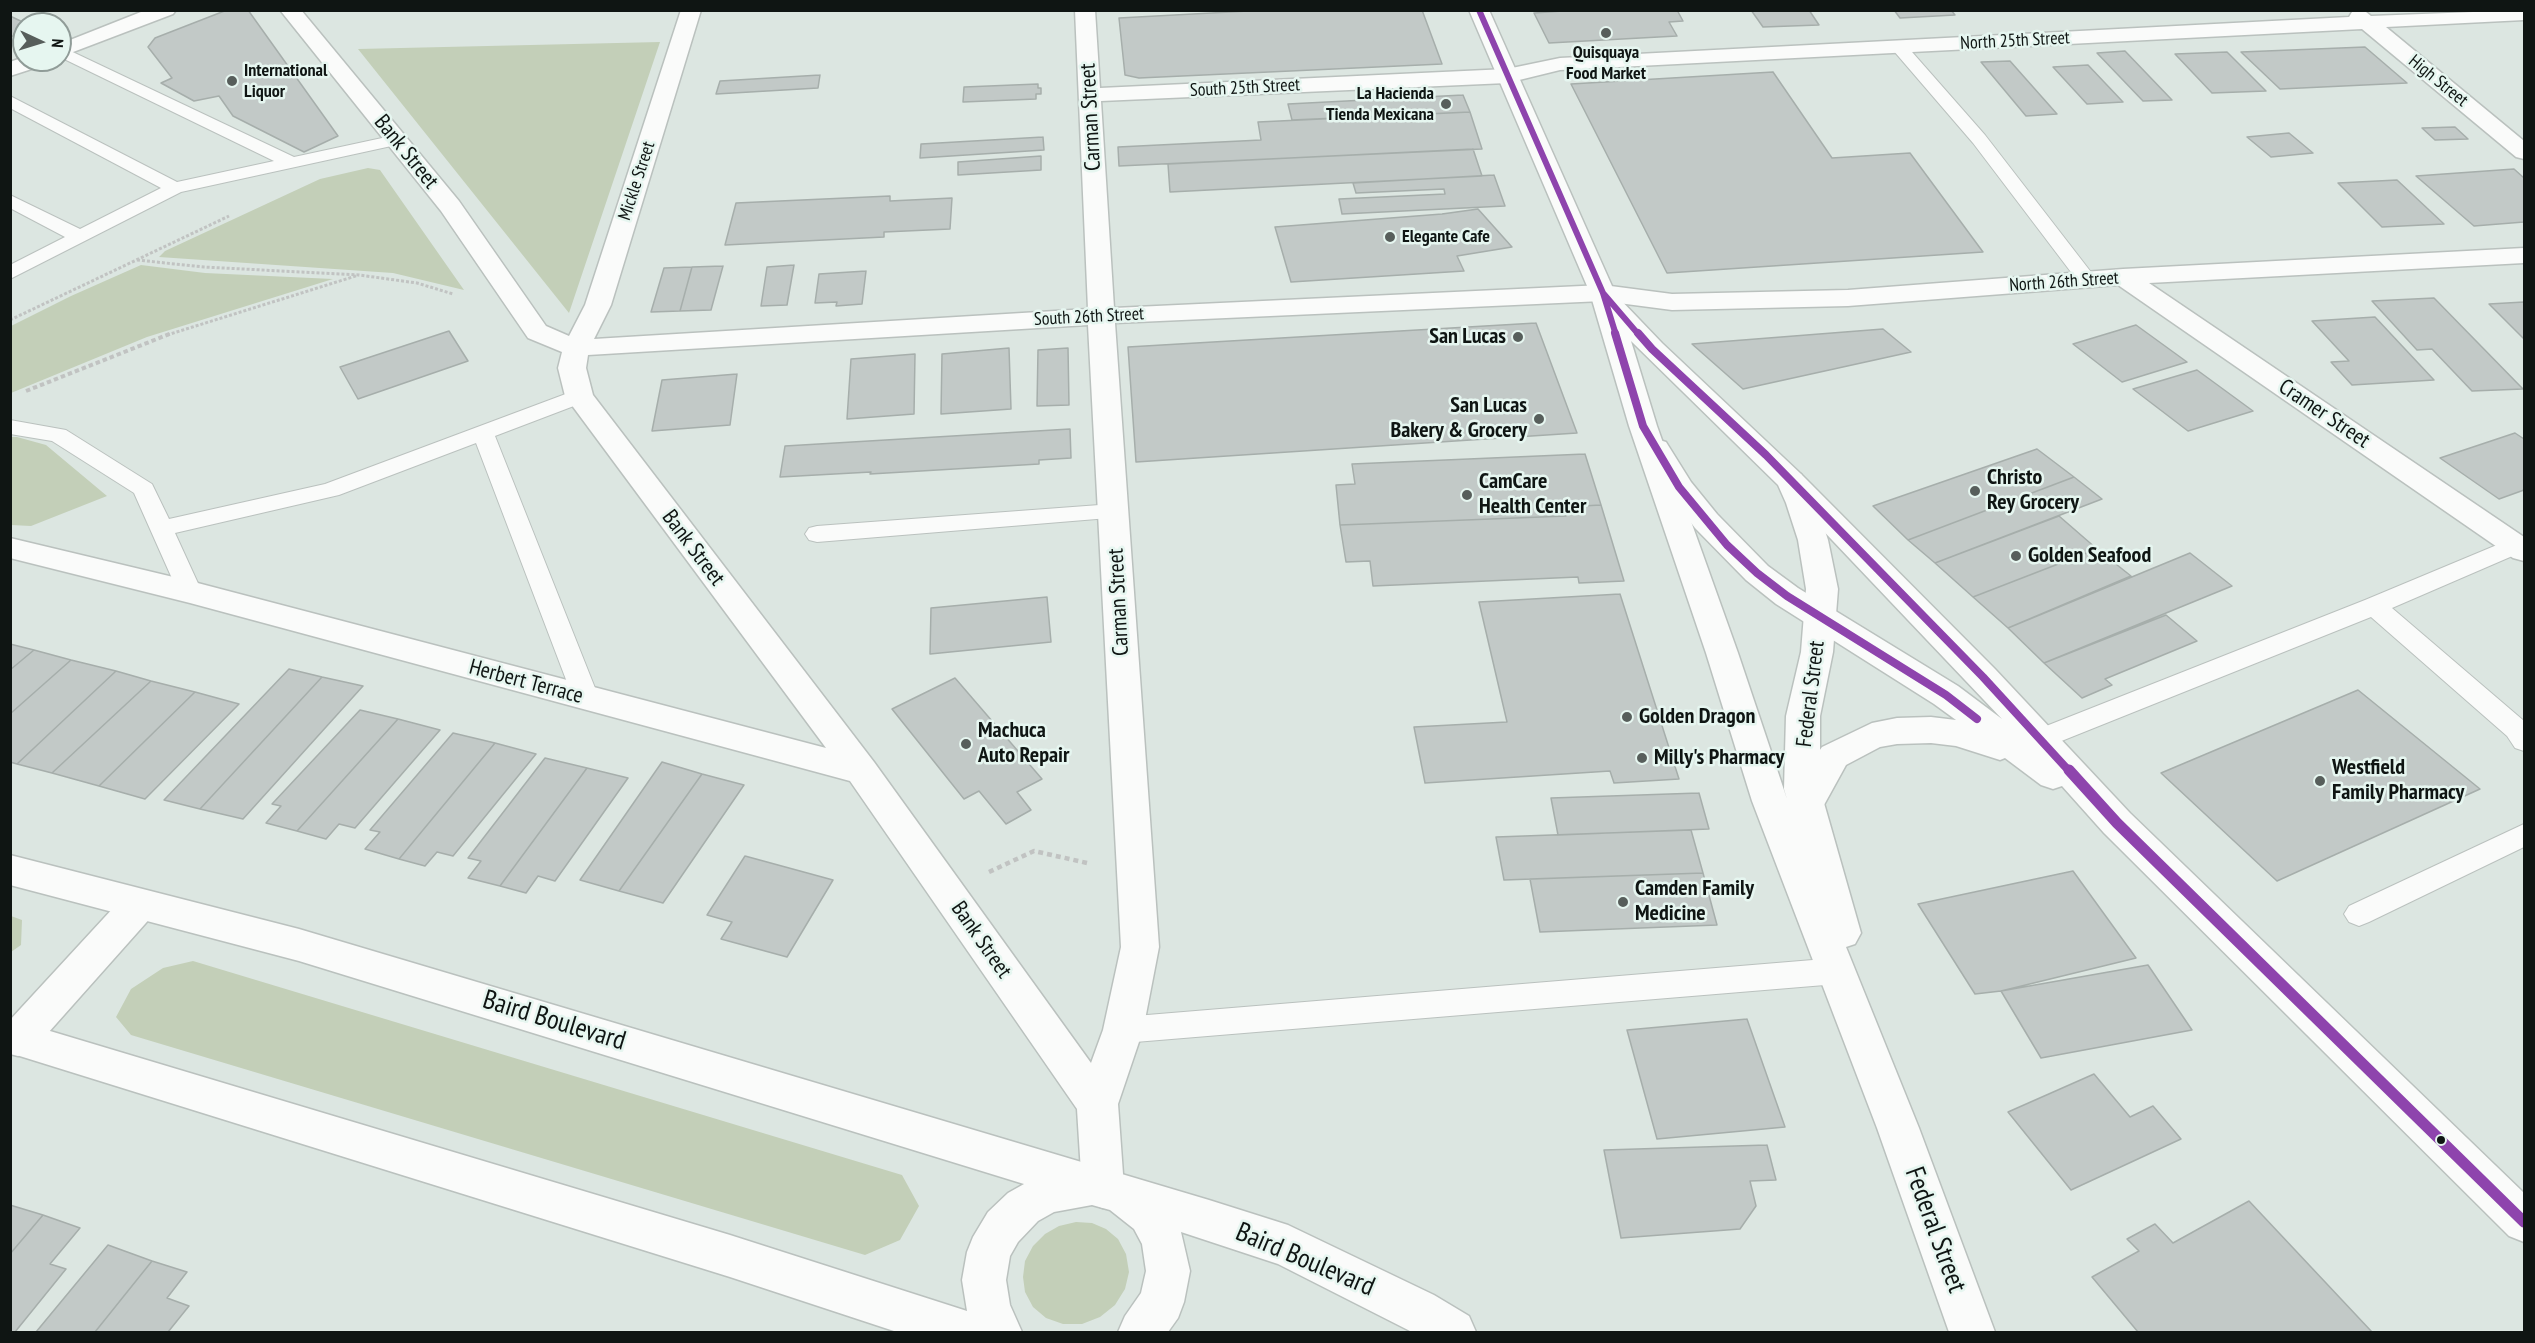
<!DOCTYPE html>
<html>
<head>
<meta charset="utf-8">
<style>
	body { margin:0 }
	#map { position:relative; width:2535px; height:1343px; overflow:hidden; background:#dce6e1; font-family:"PT Sans Narrow",sans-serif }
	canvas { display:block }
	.frame { position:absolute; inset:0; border:12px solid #0f1513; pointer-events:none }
	.north { position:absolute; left:12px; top:12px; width:60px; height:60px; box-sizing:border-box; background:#e6f6f0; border:2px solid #909c98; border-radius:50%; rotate:94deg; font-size:16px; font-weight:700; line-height:24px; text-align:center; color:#0f1513 }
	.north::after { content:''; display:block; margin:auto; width:21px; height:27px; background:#575e5b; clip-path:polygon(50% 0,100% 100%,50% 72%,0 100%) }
</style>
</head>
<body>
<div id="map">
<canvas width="2535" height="1343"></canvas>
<div class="frame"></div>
<div class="north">N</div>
</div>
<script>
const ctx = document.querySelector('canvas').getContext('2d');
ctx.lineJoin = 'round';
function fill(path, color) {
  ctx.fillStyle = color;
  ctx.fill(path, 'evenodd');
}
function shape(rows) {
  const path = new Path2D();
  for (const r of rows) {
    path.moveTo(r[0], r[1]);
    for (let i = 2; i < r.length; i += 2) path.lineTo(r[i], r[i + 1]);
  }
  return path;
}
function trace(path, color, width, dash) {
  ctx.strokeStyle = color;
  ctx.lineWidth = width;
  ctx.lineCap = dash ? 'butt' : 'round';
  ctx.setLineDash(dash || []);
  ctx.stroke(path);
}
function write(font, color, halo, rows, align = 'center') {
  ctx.font = font + ' "PT Sans Narrow",sans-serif';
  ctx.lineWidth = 5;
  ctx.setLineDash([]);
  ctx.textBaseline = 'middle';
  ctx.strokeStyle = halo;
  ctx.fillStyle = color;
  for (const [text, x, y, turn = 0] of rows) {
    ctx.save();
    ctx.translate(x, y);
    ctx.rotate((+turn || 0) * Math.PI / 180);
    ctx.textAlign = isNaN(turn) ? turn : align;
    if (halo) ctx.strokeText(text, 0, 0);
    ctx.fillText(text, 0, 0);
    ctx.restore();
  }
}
const green = shape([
	[660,42,569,313,358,49],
	[368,168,380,170,464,290,393,273,159,257,165,251,320,179],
	[141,265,205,273,333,279,147,337,11,393,11,326,71,296],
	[11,437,17,437,46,445,107,496,31,526,11,525],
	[11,916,22,920,21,945,11,952],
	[193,961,902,1175,919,1206,900,1240,865,1255,131,1035,116,1017,131,989,163,968],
	[1076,1222,1092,1223,1106,1229,1118,1239,1126,1254,1129,1272,1125,1289,1115,1305,1100,1317,1082,1324,1063,1324,1046,1318,1033,1307,1025,1292,1023,1277,1025,1261,1033,1246,1045,1234,1059,1226]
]);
const building = shape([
	[227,10,248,10,338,136,304,152,233,116,219,96,194,101,161,83,172,78,148,47,155,38,227,10],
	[1422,10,1442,64,1139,78,1125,75,1119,18,1267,10,1422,10],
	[1577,10,1677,10,1683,21,1669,22,1677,36,1549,43,1534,13,1577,10],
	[1751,10,1809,10,1819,25,1763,27,1751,10],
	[1894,10,1951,10,1955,15,1900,18,1894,10],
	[10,16,27,24,24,24,24,32,10,37,10,16],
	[2365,47,2407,83,2280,89,2241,52,2365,47],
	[2125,51,2172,100,2143,101,2097,53,2125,51],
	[2227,52,2266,91,2212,93,2175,54,2227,52],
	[2010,61,2057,114,2026,116,1981,62,2010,61],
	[2088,65,2123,102,2087,104,2053,67,2088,65],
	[1773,72,1832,158,1910,153,1983,252,1667,273,1571,84,1773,72],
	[820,75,818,88,716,94,720,81,820,75],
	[1038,84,1038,88,1041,88,1041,94,1036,94,1036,99,963,102,964,87,1038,84],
	[1463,95,1470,112,1292,120,1288,104,1463,95],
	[1470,112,1482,149,1119,166,1118,147,1261,140,1258,122,1470,112],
	[2455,127,2468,139,2435,140,2422,128,2455,127],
	[2289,133,2313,153,2271,157,2247,137,2289,133],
	[1043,137,1044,150,920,158,921,144,1043,137],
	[1473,149,1482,176,1170,192,1168,164,1473,149],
	[1041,156,1041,170,958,175,958,162,1041,156],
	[2514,169,2524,178,2524,222,2474,226,2416,176,2514,169],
	[1494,175,1505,206,1342,214,1339,199,1445,194,1444,189,1356,193,1353,183,1494,175],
	[2397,180,2444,224,2382,227,2338,183,2397,180],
	[890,196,890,201,952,198,950,229,884,232,884,237,725,245,736,203,890,196],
	[1478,209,1512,247,1457,256,1464,271,1291,282,1275,227,1442,214,1478,209],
	[794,265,787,305,761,306,767,267,794,265],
	[723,266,711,310,680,311,692,267,723,266],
	[692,267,680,311,651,312,664,268,692,267],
	[866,271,862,304,836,306,837,302,815,303,819,274,866,271],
	[2434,298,2523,389,2472,391,2432,349,2417,350,2372,301,2434,298],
	[2524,302,2524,339,2489,304,2524,302],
	[2375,317,2434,380,2352,385,2331,362,2349,361,2312,321,2375,317],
	[1536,323,1577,433,1136,462,1128,347,1536,323],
	[2136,325,2187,362,2122,382,2073,344,2136,325],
	[1883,329,1911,352,1743,389,1692,344,1883,329],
	[449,331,468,361,358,399,340,367,449,331],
	[1009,348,1011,409,941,414,942,354,1009,348],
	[1068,348,1069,405,1037,406,1038,350,1068,348],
	[915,354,914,414,847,419,851,359,915,354],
	[2197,370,2253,411,2188,431,2133,389,2197,370],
	[737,374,730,425,652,431,662,380,737,374],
	[1070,429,1071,458,1039,460,1039,464,870,474,871,472,780,477,785,446,1070,429],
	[2515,433,2524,439,2524,490,2499,499,2440,458,2515,433],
	[2037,449,2074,477,1908,540,1873,506,2037,449],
	[1585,454,1601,505,1563,507,1566,516,1340,525,1336,485,1355,484,1352,464,1585,454],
	[2074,477,2102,499,1935,563,1908,540,2074,477],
	[1601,505,1624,581,1579,583,1578,577,1373,586,1370,561,1346,562,1340,525,1566,516,1563,507,1601,505],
	[2059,516,2097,549,1973,597,1935,563,2059,516],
	[2097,549,2131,576,2008,628,1973,597,2097,549],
	[2190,553,2232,586,2044,663,2008,628,2190,553],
	[1620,594,1679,779,1614,783,1610,771,1425,783,1414,727,1507,722,1479,602,1620,594],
	[1047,597,1051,642,930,654,931,608,1047,597],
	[2166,615,2197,641,2105,679,2112,685,2082,698,2044,663,2166,615],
	[10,644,34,650,10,670,10,644],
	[34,650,71,660,10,714,10,670,34,650],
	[71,660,116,671,17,764,10,762,10,714,71,660],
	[289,669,322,677,200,809,164,800,289,669],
	[116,671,151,681,52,773,17,764,116,671],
	[322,677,363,686,243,819,200,809,322,677],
	[955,678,1042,779,1017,792,1031,810,1006,824,979,791,964,799,892,709,955,678],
	[151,681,195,692,99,786,52,773,151,681],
	[2358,690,2480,789,2277,881,2161,773,2358,690],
	[195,692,239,704,145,799,99,786,195,692],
	[360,710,398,719,297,831,266,823,281,806,272,804,360,710],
	[398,719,440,730,355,828,339,824,326,839,297,831,398,719],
	[453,733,495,743,399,859,365,849,380,832,370,830,453,733],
	[495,743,536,754,453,856,437,852,425,866,399,859,495,743],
	[545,758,587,768,500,886,468,878,481,861,468,858,545,758],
	[662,762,702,774,619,891,580,880,662,762],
	[587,768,628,778,555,881,538,876,526,893,500,886,587,768],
	[702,774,744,785,663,903,619,891,702,774],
	[1699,793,1709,829,1558,835,1551,798,1699,793],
	[1691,830,1703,873,1504,880,1496,837,1691,830],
	[745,856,833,880,787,957,721,939,732,922,707,915,745,856],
	[2073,871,2136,958,2001,991,1975,994,1918,904,2073,871],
	[1703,873,1717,925,1540,932,1530,879,1703,873],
	[2148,965,2192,1030,2041,1058,2001,991,2148,965],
	[1747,1019,1785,1127,1657,1139,1627,1030,1747,1019],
	[2094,1074,2130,1117,2153,1106,2181,1139,2071,1190,2008,1112,2094,1074],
	[1767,1145,1776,1180,1750,1181,1756,1206,1740,1229,1621,1238,1604,1150,1767,1145],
	[2249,1201,2372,1332,2138,1332,2092,1277,2139,1251,2127,1239,2155,1224,2173,1243,2249,1201],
	[10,1205,43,1215,10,1254,10,1205],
	[43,1215,80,1228,50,1264,66,1269,15,1332,10,1332,10,1254,43,1215],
	[108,1245,152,1261,95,1332,36,1332,108,1245],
	[152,1261,187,1272,167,1298,189,1306,168,1332,95,1332,152,1261]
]);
const pathFar2 = shape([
	[137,260,204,267,359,275,417,283,453,294],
	[10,320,229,216],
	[167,335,359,275]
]);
const pathFar1 = shape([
	[26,391,172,333]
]);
const path = shape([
	[989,872,1034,851,1087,863]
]);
const lane = shape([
	[1899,42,1905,44,1985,135,2094,276,2097,280,2094,284,2080,284,1973,143,1893,50,1891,47,1893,44,1899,42],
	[60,46,294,157,396,135,402,136,405,140,402,144,396,145,181,192,10,279,10,265,65,237,10,208,10,195,80,229,161,188,10,108,10,96,177,182,274,161,60,57,60,46],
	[579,389,587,391,590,396,587,401,495,436,599,698,595,705,586,707,577,705,573,698,476,443,339,495,175,533,202,592,199,598,190,600,181,598,178,592,134,493,52,441,10,434,10,420,66,430,152,484,169,519,325,484,579,389],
	[1113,504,1121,507,1125,512,1121,517,817,542,809,540,805,534,809,528,817,526,1113,504],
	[2516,537,2524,540,2524,551,2392,608,2524,721,2524,751,2515,748,2507,736,2371,617,2049,746,2040,749,2031,746,2027,739,2031,732,2365,600,2516,537],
	[2524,824,2524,847,2369,922,2359,926,2349,922,2344,914,2349,906,2524,824],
	[1837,958,1848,962,1852,971,1848,980,1837,984,1123,1043,1112,1039,1108,1030,1112,1021,1123,1017,1837,958]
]);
const street = shape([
	[280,10,301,10,459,201,546,326,569,336,585,305,681,10,701,10,611,305,594,339,1088,309,1075,10,1095,10,1100,88,1507,69,1560,58,2349,17,2352,12,2356,10,2366,12,2371,16,2524,10,2524,20,2386,27,2524,141,2524,159,2516,157,2362,29,1560,70,1507,83,1101,101,1114,308,1603,285,1672,294,1848,290,2123,269,2524,248,2524,263,2149,283,2524,537,2524,561,2513,558,2118,285,1848,306,1672,310,1603,301,1115,323,1159,947,1143,1030,1118,1104,1124,1188,1118,1202,1103,1208,1088,1202,1082,1188,1077,1109,850,781,190,603,10,558,10,538,190,581,826,748,565,396,558,368,562,352,528,338,441,211,280,10],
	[1088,325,1121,947,1103,1030,1091,1063,874,762,593,395,586,368,588,355,1088,325],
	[140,889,153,893,159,904,153,915,32,1051,18,1056,10,1054,10,1020,127,893,140,889]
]);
const secondary = shape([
	[146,10,176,10,173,14,60,57,60,44,146,10],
	[24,57,24,60,47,60,44,65,10,76,10,62,24,57],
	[1656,439,1666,442,1691,482,1717,514,1768,566,1798,588,1958,686,2002,719,1776,481,1781,474,1791,472,1801,474,1995,669,2130,813,2524,1193,2524,1242,2509,1236,2104,833,2062,786,2053,789,2041,785,2005,758,2000,760,1956,746,1931,743,1897,744,1880,747,1846,765,1819,814,1806,818,1793,814,1788,804,1808,767,1822,747,1872,723,1897,718,1931,717,1956,720,1934,704,1776,604,1746,580,1695,528,1664,487,1642,448,1646,442,1656,439],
	[10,855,299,929,1209,1200,1288,1225,1434,1295,1469,1316,1476,1332,1412,1332,1278,1264,1181,1232,1190,1271,1184,1302,1178,1318,1168,1332,1118,1332,1125,1316,1141,1293,1146,1271,1142,1244,1134,1229,1110,1210,1092,1205,1054,1212,1038,1221,1018,1242,1010,1256,1006,1280,1010,1305,1022,1332,897,1332,730,1277,10,1053,10,1019,730,1235,967,1311,962,1280,967,1252,973,1237,988,1212,1008,1193,1024,1184,299,961,10,885,10,855]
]);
const primary = shape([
	[1469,10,1489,10,1616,295,1662,343,1801,474,1816,503,1828,540,1838,589,1833,652,1820,716,1820,789,1861,933,1855,944,1846,947,1919,1128,1995,1332,1949,1332,1877,1128,1752,801,1706,653,1629,426,1590,293,1469,10],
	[1631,341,1778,485,1786,503,1798,540,1806,589,1801,652,1786,716,1784,789,1787,799,1738,653,1657,426,1631,341]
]);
const bus1Far2 = shape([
	[1479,10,1603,293,1616,335],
	[1603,293,1639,335]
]);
const bus1Far1 = shape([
	[1615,333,1643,426,1679,487,1727,545,1757,573,1787,596,1946,695,1977,719],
	[1638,333,1652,349,1766,455,1983,677,2070,772]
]);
const bus1 = shape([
	[2069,770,2117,823,2524,1222]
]);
const markers = [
	[1606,33,6,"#575e5b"],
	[232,81,6,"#575e5b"],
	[1446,104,6,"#575e5b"],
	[1390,237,6,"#575e5b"],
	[1518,337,6,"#575e5b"],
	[1539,419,6,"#575e5b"],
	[1975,491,6,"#575e5b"],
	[1467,495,6,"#575e5b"],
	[2016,556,6,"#575e5b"],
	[1627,717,6,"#575e5b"],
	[966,744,6,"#575e5b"],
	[1642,758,6,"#575e5b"],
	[2320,781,6,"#575e5b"],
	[1623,902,6,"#575e5b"],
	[2441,1140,5,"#0f1513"]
];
const farStreetnames = [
	["North 25th Street",2015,41,-3],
	["High Street",2438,81,39],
	["South 25th Street",1245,88,-3],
	["Mickle Street",637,181,-72],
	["North 26th Street",2064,282,-4],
	["South 26th Street",1089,317,-3]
];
const farPoinames = [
	["Quisquaya",1606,53,"center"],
	["Food Market",1606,74,"center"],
	["International",244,71],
	["Liquor",244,92],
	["La Hacienda",1434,94,"right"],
	["Tienda Mexicana",1434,115,"right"],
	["Elegante Cafe",1402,237]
];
const streetNames = [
	["Carman Street",1091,117,-93],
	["Bank Street",406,152,51],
	["Cramer Street",2324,414,34],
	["Bank Street",693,548,53],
	["Carman Street",1119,602,-93],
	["Herbert Terrace",526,682,15],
	["Federal Street",1811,694,-83],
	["Bank Street",981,940,55]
];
const poiNames = [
	["San Lucas",1506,337,"right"],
	["San Lucas",1527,406,"right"],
	["Bakery & Grocery",1527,431,"right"],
	["Christo",1987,478],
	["Rey Grocery",1987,503],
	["CamCare",1479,482],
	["Health Center",1479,507],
	["Golden Seafood",2028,556],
	["Golden Dragon",1639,717],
	["Machuca",978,731],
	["Auto Repair",978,756],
	["Milly's Pharmacy",1654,758],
	["Westfield",2332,768],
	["Family Pharmacy",2332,793],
	["Camden Family",1635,889],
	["Medicine",1635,914]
];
const nearStreetnames = [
	["Baird Boulevard",554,1021,17],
	["Federal Street",1935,1230,70],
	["Baird Boulevard",1305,1260,23]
];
fill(green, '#c3cfb8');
fill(building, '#c2c9c7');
trace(building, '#a6aeab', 1.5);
trace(lane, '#bac1be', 2);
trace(street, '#bac1be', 3);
trace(secondary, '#bac1be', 3);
trace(primary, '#bac1be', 3);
trace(pathFar2, '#c1c3c2', 3, [3, 2]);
trace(pathFar1, '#c1c3c2', 4, [4.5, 3]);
trace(path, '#c1c3c2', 4.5, [5, 4]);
fill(lane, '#fafbfa');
fill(street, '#fafbfa');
fill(secondary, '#fafbfa');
fill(primary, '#fafbfa');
trace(bus1Far2, '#8e44ad', 6);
trace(bus1Far1, '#8e44ad', 8);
trace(bus1, '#8e44ad', 11);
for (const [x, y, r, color] of markers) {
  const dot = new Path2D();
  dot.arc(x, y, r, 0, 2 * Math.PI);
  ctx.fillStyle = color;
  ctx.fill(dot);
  trace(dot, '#e6f6f0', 2);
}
write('18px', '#0f1513', '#e6f6f0', farStreetnames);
write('bold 18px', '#0f1513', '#e6f6f0', farPoinames, 'left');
write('22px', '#0f1513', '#e6f6f0', streetNames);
write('bold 22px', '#0f1513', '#e6f6f0', poiNames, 'left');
write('27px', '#0f1513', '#e6f6f0', nearStreetnames);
</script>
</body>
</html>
